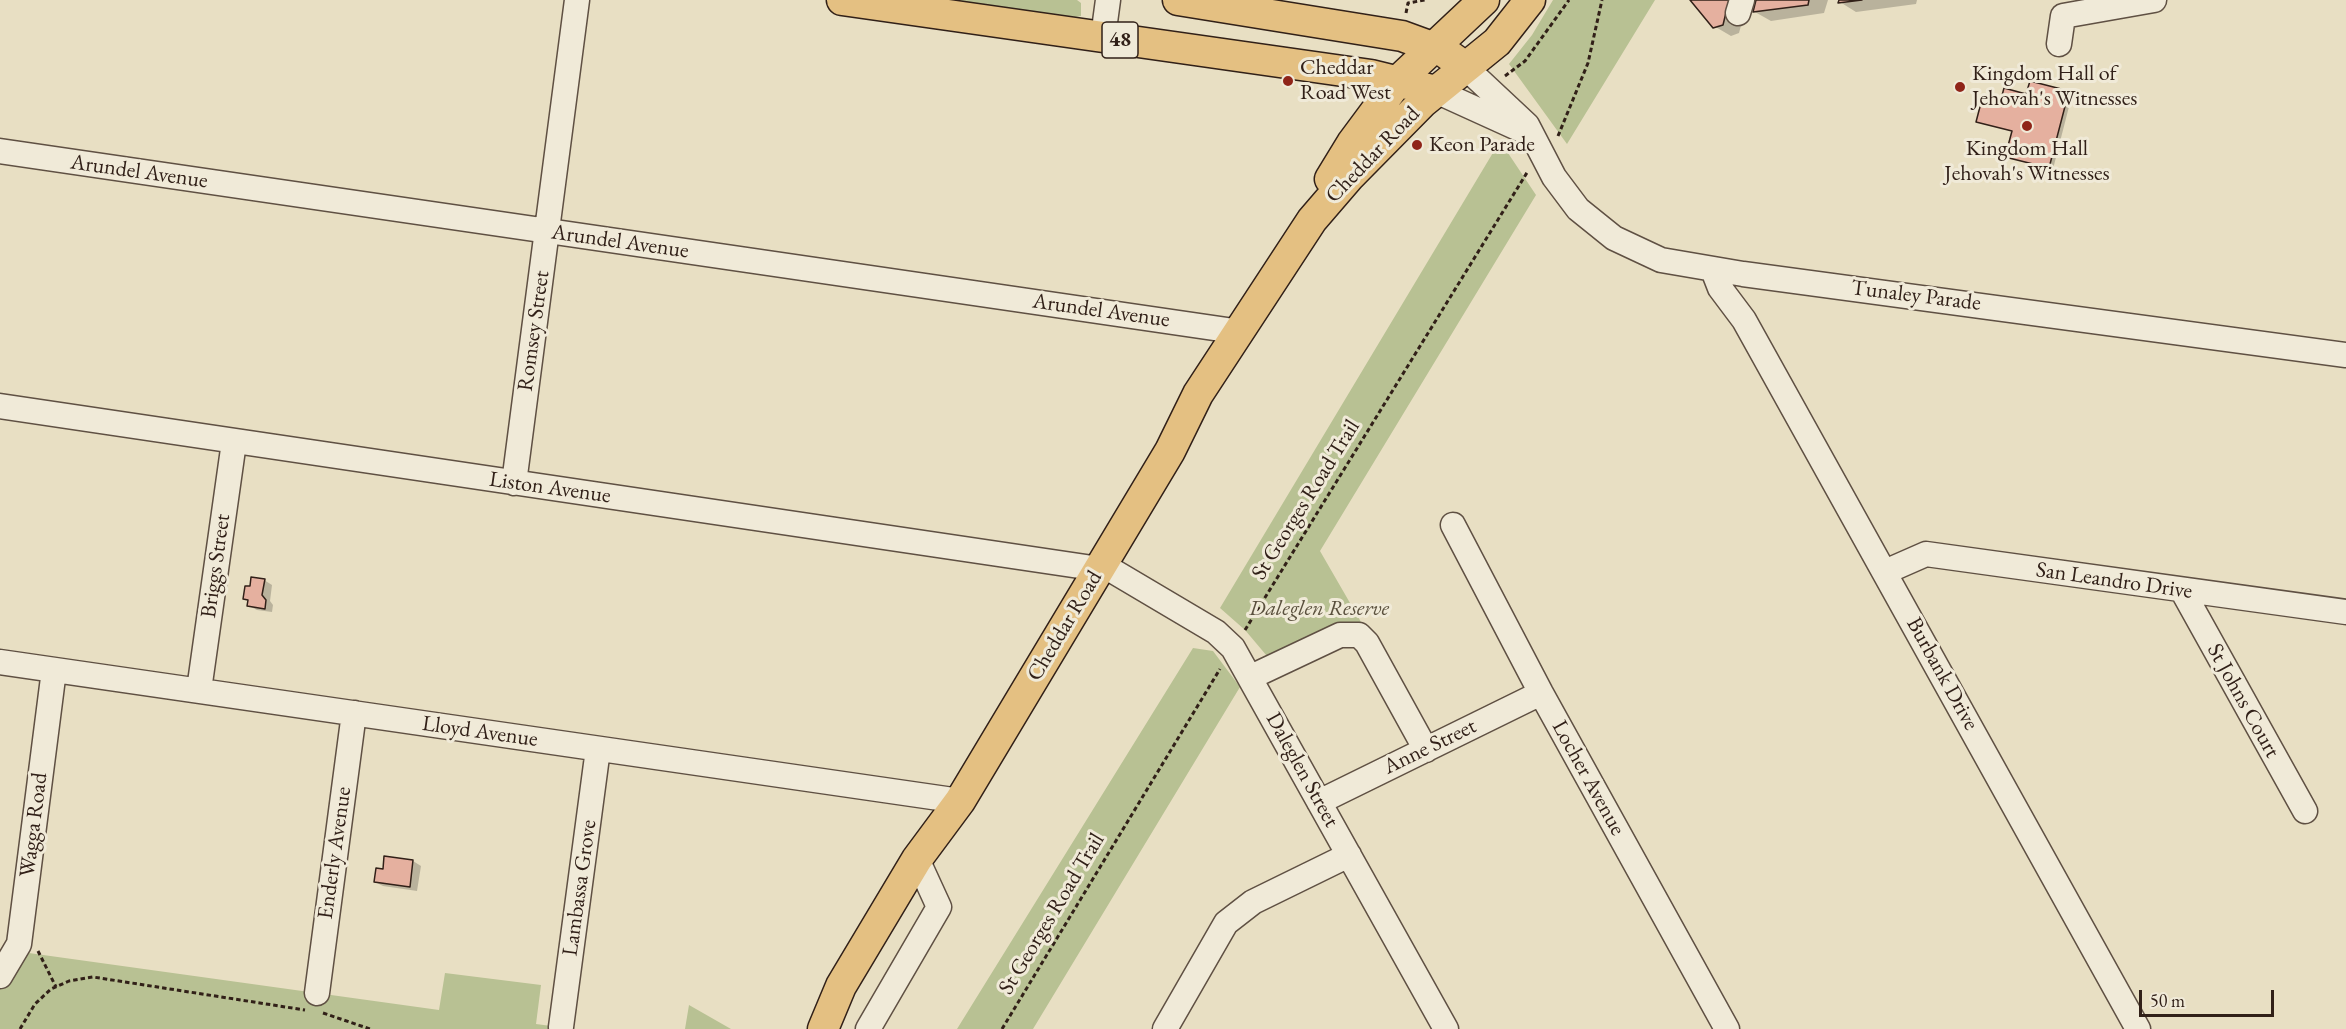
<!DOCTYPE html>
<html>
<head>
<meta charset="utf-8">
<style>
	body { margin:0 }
	#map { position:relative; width:2346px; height:1029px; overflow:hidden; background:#e8dfc3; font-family:"EB Garamond",serif }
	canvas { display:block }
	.scale { position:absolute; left:2139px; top:990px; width:135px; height:27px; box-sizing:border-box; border:3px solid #312018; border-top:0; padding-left:8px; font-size:18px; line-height:21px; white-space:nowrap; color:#312018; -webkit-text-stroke:4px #f0ead8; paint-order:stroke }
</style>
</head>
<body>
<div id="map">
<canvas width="2346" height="1029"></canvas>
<div class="scale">50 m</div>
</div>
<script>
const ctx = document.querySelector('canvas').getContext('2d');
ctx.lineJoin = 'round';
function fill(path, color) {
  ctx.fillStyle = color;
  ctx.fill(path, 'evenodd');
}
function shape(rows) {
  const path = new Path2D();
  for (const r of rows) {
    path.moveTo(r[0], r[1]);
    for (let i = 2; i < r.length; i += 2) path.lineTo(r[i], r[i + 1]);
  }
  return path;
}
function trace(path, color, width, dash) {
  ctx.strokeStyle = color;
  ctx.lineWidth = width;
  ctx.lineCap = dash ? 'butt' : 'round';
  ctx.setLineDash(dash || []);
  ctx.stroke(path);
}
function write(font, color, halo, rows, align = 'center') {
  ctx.font = font + ' "EB Garamond",serif';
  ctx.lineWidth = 6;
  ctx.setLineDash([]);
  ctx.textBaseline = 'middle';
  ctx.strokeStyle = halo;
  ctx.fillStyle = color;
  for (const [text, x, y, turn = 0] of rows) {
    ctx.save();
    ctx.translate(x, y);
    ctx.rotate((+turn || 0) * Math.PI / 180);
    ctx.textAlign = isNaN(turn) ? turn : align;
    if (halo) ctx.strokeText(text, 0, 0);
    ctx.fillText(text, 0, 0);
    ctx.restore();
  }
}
const green = shape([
	[940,0,1077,0,1081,3,1081,16,1070,18],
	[1553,0,1655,0,1567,144,1509,64,1532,35],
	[1500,141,1536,195,1320,551,1361,622,1272,662,1245,630,1220,608],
	[1193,648,1213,651,1240,687,1033,1029,957,1029],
	[0,949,439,1010,445,973,541,985,536,1024,574,1029,0,1029],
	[689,1005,731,1029,685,1029]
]);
const shadow = shape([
	[1692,0,1748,0,1739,33,1731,36,1714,26],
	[1758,0,1828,0,1824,13,1771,21,1755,12],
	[1841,0,1917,0,1916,4,1856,12,1840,2],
	[2031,83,2072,95,2053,169,2010,158,2013,131,1981,123,2002,105,2027,96],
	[264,580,272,585,270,601,273,605,272,612,257,610,249,606,249,601,245,599,251,588],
	[386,857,413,861,421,866,417,891,383,886,375,882,384,871]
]);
const building = shape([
	[1690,0,1729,0,1723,25,1713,28,1690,0],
	[1756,0,1809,0,1808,5,1753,12,1756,0],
	[1839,0,1862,0,1838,3,1839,0],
	[2030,81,2069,91,2049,168,2005,157,2012,131,1976,122,1982,99,2000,103,2004,88,2026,94,2030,81],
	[251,577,265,579,262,595,266,600,265,609,247,606,248,600,243,599,245,586,250,586,251,577],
	[384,856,413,860,410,887,374,882,376,868,383,869,384,856]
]);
const path = shape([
	[1406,13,1408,3,1425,0],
	[1505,76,1525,61,1569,0],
	[1558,136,1588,63,1602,0],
	[1245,630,1528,171],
	[38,951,56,987],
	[323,1013,370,1029],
	[20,1029,35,1004,51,989,69,981,93,977,305,1010],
	[1002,1029,1220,669]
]);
const minor = shape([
	[1738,13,1742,0],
	[1103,37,1108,0],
	[2059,44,2063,16,2154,0],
	[1465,67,1527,125,1554,177,1578,209,1614,238,1661,260,1743,274,2346,355],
	[1436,91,1524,131],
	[0,151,1241,332],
	[1713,270,1720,288,1744,320,2138,1029],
	[0,406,1113,571,1216,632,1233,648,1446,1029],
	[514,483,577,0],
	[1453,525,1541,693,1727,1029],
	[1885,572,1926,554,2346,612],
	[2182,590,2305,811],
	[0,662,960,801],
	[1251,677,1340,635,1359,635,1367,643,1426,750],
	[199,690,234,442],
	[1319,802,1541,693],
	[0,976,19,944,54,670],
	[317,993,354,713],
	[561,1027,598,749],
	[868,1029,939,907,917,859],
	[1165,1029,1226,923,1253,902,1349,855]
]);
const major = shape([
	[842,0,1371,75,1436,91],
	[1178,0,1402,36,1443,51,1465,67],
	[1330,179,1352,143,1398,81,1484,0],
	[823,1029,841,986,917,859,960,801,1170,451,1198,394,1312,220,1349,177,1423,102,1497,42,1530,0]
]);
const markers = [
	[1288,81,6,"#8f2418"],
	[1960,87,6,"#8f2418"],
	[2027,126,6,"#8f2418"],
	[1417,145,6,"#8f2418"]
];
const shields = [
	[1120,40,36]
];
const shieldNames = [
	["48",1120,40]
];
const poiNames = [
	["Cheddar",1300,68],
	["Road West",1300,93],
	["Kingdom Hall of",1972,74],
	["Jehovah's Witnesses",1972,99],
	["Keon Parade",1429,145],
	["Kingdom Hall",2027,149,"center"],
	["Jehovah's Witnesses",2027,174,"center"]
];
const streetNames = [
	["Cheddar Road",1373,155,-46],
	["Arundel Avenue",139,172,8],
	["Arundel Avenue",620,242,8],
	["Tunaley Parade",1916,296,7],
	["Arundel Avenue",1101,311,8],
	["Romsey Street",534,331,-82],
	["Liston Avenue",550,488,8],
	["St Georges Road Trail",1306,500,-58],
	["Briggs Street",216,566,-82],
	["San Leandro Drive",2114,581,8],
	["Cheddar Road",1065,626,-59],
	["Burbank Drive",1942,674,61],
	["St Johns Court",2243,701,61],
	["Lloyd Avenue",480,732,8],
	["Anne Street",1430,747,-26],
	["Daleglen Street",1302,770,61],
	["Locher Avenue",1588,778,61],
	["Wagga Road",34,825,-83],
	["Enderly Avenue",335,853,-82],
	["Lambassa Grove",580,888,-82],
	["St Georges Road Trail",1052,914,-59]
];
const parkNames = [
	["Daleglen Reserve",1319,609]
];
fill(green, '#b8c193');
fill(shadow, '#0003');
fill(building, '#e5b09f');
trace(building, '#312018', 1.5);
trace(minor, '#5f5043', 27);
trace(major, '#312018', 33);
trace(path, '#312018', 3, [4.5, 3]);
trace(minor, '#f0ead8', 24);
trace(major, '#e4c082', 30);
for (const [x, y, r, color] of markers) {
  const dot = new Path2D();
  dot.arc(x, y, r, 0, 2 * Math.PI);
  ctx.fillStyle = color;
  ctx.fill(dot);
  trace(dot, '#f0ead8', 2);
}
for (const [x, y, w] of shields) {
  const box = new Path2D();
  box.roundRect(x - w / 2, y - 18, w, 36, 4.5);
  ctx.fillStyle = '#f0ead8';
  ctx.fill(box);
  trace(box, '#312018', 1.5);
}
write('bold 21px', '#312018', null, shieldNames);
write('22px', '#312018', '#f0ead8', poiNames, 'left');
write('22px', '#312018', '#f0ead8', streetNames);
write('italic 22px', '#5a503d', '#f0ead8', parkNames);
</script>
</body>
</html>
